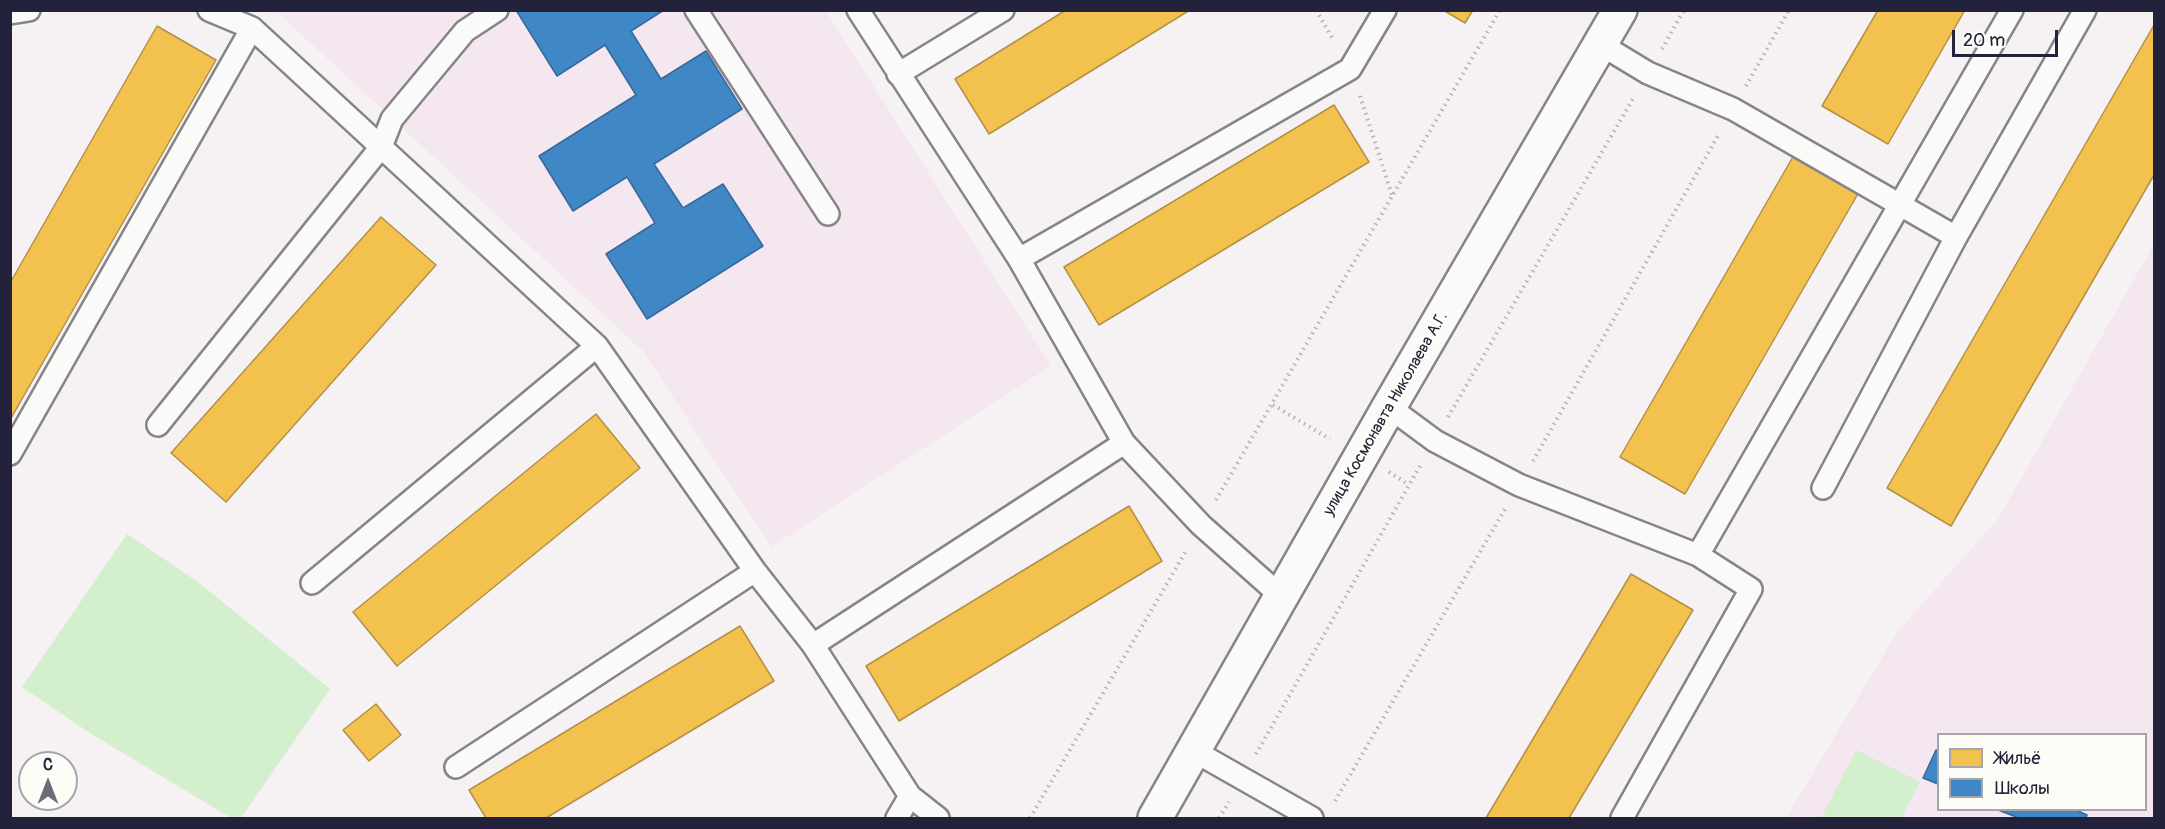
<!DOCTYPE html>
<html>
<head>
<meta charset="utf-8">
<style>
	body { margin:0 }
	#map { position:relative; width:2165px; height:829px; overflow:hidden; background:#f6f1f3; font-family:Pangolin,sans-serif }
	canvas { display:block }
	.frame { position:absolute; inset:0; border:12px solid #22223b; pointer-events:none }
	.legend { position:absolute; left:1937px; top:733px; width:210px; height:78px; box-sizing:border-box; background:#fdfcf7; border:2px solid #a5a5ac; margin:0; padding:8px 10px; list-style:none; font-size:18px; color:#22223b }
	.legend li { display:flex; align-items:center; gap:12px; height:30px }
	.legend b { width:30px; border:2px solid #a5a5ac }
	.north { position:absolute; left:18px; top:751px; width:60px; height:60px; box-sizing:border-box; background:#fdfcf7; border:2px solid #a5a5ac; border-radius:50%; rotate:0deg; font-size:16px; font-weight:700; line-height:24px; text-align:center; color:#22223b }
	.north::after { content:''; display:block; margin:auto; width:21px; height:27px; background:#6c6a7b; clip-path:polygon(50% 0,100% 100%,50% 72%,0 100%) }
	.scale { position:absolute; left:1952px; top:30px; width:106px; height:27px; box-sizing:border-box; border:3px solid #22223b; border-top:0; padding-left:8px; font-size:18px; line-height:21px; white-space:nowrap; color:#22223b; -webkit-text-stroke:4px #fdfcf7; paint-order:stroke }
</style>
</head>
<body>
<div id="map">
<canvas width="2165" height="829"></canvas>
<div class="frame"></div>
<ul class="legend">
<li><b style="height:16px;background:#f2c14e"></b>Жильё</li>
<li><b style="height:16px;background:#3f88c5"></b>Школы</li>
</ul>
<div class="north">С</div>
<div class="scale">20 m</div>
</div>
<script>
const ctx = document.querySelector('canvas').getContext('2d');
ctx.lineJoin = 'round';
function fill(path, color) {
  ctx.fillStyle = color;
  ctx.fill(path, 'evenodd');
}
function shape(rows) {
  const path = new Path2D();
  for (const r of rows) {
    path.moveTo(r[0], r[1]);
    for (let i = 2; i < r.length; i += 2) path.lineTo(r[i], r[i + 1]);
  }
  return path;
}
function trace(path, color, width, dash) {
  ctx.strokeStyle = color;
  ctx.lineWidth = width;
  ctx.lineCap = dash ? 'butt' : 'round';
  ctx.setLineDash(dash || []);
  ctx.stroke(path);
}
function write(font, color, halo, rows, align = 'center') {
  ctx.font = font + ' Pangolin,sans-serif';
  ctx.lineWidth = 6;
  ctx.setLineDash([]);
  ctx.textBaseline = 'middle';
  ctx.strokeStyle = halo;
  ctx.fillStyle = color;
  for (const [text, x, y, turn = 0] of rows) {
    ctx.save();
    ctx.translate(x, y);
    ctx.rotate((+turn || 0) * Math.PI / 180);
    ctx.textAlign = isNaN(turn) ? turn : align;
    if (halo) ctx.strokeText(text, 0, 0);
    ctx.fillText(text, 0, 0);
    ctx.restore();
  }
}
const built = shape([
	[276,11,826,11,1051,366,771,547,643,351],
	[2154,244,2154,818,1786,818,1898,631,1998,519],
	[1938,734,2146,734,2146,810,1938,810]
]);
const green = shape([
	[127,534,198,582,330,689,241,818,231,818,93,735,22,687],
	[1856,750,1920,782,1901,818,1821,818]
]);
const homes = shape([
	[1066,10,1190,10,989,134,955,79,1066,10],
	[1443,10,1473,10,1465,23,1443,10],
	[1878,10,1965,10,1888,144,1822,106,1878,10],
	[2154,25,2154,175,1951,526,1887,488,2154,25],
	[157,26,216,60,10,420,10,283,157,26],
	[1334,105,1369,162,1099,325,1064,267,1334,105],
	[1794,155,1859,192,1685,494,1620,457,1794,155],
	[381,217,436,265,226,502,171,453,381,217],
	[596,414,640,468,397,666,353,612,596,414],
	[1129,506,1162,561,899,721,866,666,1129,506],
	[1631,574,1693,610,1569,818,1486,818,1631,574],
	[740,626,774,681,546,818,486,818,469,790,740,626],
	[376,704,401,735,369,761,343,730,376,704]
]);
const schools = shape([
	[516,10,664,10,631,31,661,79,706,51,742,109,654,164,683,208,723,184,763,246,647,319,606,254,655,223,627,177,573,211,539,156,636,95,605,45,557,76,516,10],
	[1936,750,1938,751,1938,784,1923,778,1936,750],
	[1998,810,2076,810,2087,815,2086,818,2019,818,1998,810]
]);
const path = shape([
	[1316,10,1334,41],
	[1662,49,1684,10],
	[1746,86,1789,10],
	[1360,96,1392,195],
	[1273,405,1330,439],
	[1448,417,1634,97],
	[1533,461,1719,134],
	[1389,472,1409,485],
	[1216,500,1500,10],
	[1256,754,1420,466],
	[1335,801,1505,509],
	[1030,818,1186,551],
	[1219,818,1229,802]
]);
const service = shape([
	[209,10,252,28],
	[696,10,828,214],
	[858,10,1019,259,1124,443,1201,525,1282,597],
	[10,13,29,10],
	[1600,44,1648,73,1733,109,1956,237,2085,10],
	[898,74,1003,10],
	[1019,259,1350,69,1385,10],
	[1389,407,1435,441,1519,485,1698,555,1751,589,1622,818],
	[158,425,381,147,392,119,465,31,497,10],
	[10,454,252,28,597,346,755,571,813,645,910,796,938,818],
	[1823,488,1956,237],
	[1698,555,2012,10],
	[312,583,597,346],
	[813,645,1124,443],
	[1194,751,1312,818],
	[456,767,755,571],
	[897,818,910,796]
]);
const tertiary = shape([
	[1155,818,1389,407,1620,10]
]);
const streetNames = [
	["улица Космонавта Николаева А.Г.",1386,414,-60]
];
fill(built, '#f4e7f0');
fill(green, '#d3efce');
fill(homes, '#f2c14e');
trace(homes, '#b49148', 1.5);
fill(schools, '#3f88c5');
trace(schools, '#36699c', 1.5);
trace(service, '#868489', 26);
trace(tertiary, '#868489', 38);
trace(path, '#b3b2b5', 4, [1.5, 4.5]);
trace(service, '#fafaf8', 21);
trace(tertiary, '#fafaf8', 33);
write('16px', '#22223b', '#fdfcf7', streetNames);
</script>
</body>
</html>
